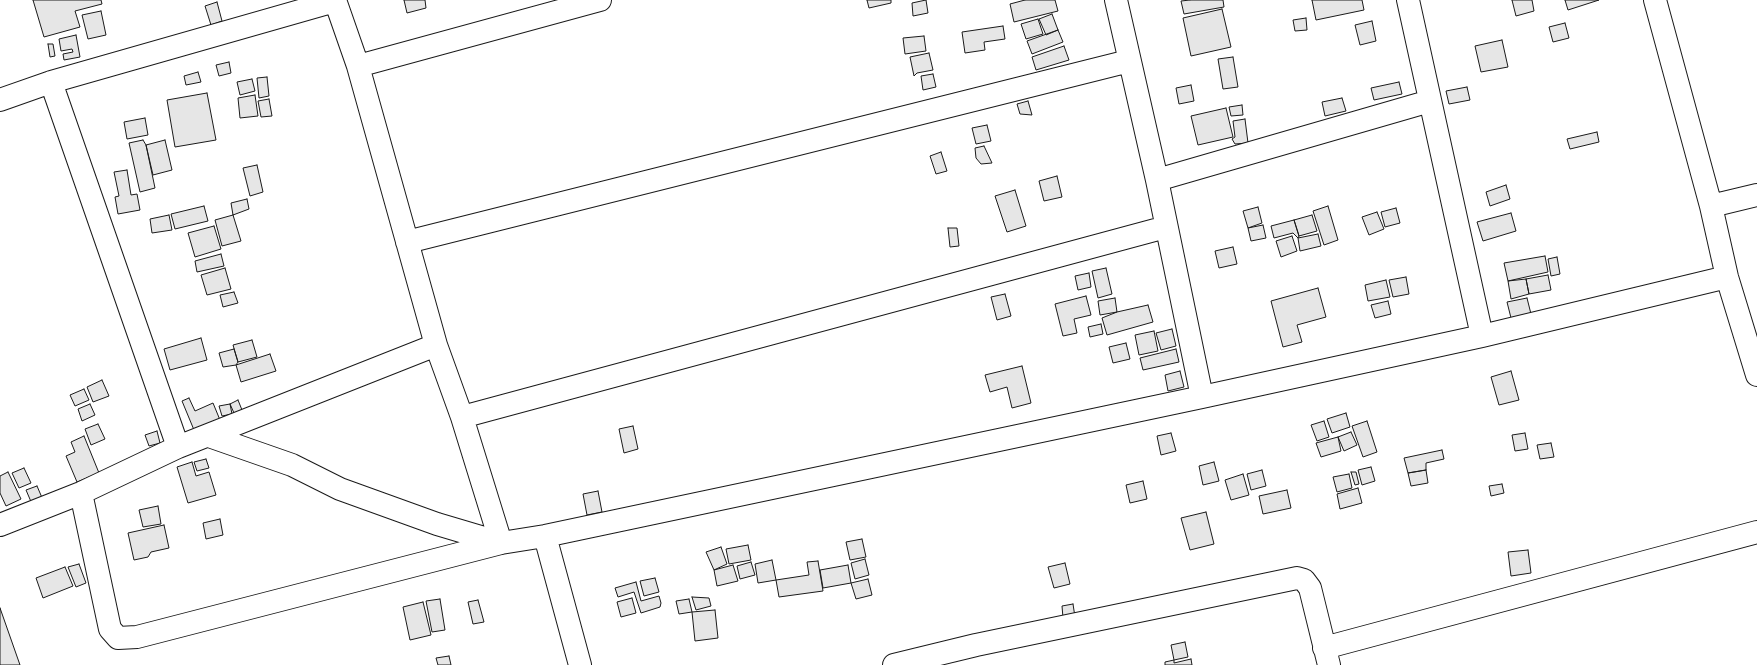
<!DOCTYPE html>
<html>
<head>
<meta charset="utf-8">
<style>
	body { margin:0 }
	canvas { display:block; background:#fff }
</style>
</head>
<body>
<canvas width="1757" height="665"></canvas>
<script>
const ctx = document.querySelector('canvas').getContext('2d');
ctx.lineJoin = 'round';
function fill(path, color) {
  ctx.fillStyle = color;
  ctx.fill(path, 'evenodd');
}
function shape(rows) {
  const path = new Path2D();
  for (const r of rows) {
    path.moveTo(r[0], r[1]);
    for (let i = 2; i < r.length; i += 2) path.lineTo(r[i], r[i + 1]);
  }
  return path;
}
function trace(path, color, width, dash) {
  ctx.strokeStyle = color;
  ctx.lineWidth = width;
  ctx.lineCap = dash ? 'butt' : 'round';
  ctx.setLineDash(dash || []);
  ctx.stroke(path);
}
const building = shape([
	[33,0,101,0,102,4,75,11,80,27,44,37,33,0],
	[404,0,425,0,426,8,407,13,404,0],
	[867,0,891,0,891,3,869,8,867,0],
	[926,0,928,13,913,16,912,3,926,0],
	[1025,0,1055,0,1058,11,1014,22,1010,4,1025,0],
	[1190,0,1223,0,1224,7,1184,14,1181,1,1190,0],
	[1312,0,1362,0,1364,10,1316,20,1312,0],
	[1512,0,1532,0,1534,11,1516,16,1512,0],
	[1565,0,1599,0,1568,10,1565,0],
	[217,2,222,21,211,25,205,6,217,2],
	[1222,9,1231,47,1191,56,1183,18,1222,9],
	[101,11,106,35,88,39,82,15,101,11],
	[1052,14,1058,30,1046,35,1039,19,1052,14],
	[1306,18,1307,30,1295,31,1293,20,1306,18],
	[1038,19,1043,34,1026,39,1021,24,1038,19],
	[1372,21,1376,41,1360,45,1355,25,1372,21],
	[1565,23,1569,38,1553,42,1549,27,1565,23],
	[1003,26,1005,39,984,42,985,50,965,53,962,32,1003,26],
	[1058,30,1063,42,1032,54,1027,41,1058,30],
	[76,35,80,57,64,60,63,54,73,52,72,49,61,51,59,39,76,35],
	[924,36,926,51,905,54,903,38,924,36],
	[1502,40,1508,67,1481,72,1475,46,1502,40],
	[48,44,53,44,55,56,50,57,48,44],
	[1064,46,1069,60,1036,70,1032,57,1064,46],
	[929,53,933,70,917,73,914,76,910,57,929,53],
	[1233,57,1238,87,1223,89,1218,59,1233,57],
	[229,62,231,73,219,76,216,65,229,62],
	[198,72,201,82,186,85,184,76,198,72],
	[933,74,936,87,923,90,921,76,933,74],
	[267,77,269,96,259,98,257,78,267,77],
	[252,79,255,91,240,95,237,82,252,79],
	[1399,82,1402,94,1374,100,1371,88,1399,82],
	[1191,85,1194,101,1179,104,1176,88,1191,85],
	[1467,87,1470,100,1449,104,1446,91,1467,87],
	[207,93,216,140,175,147,167,100,207,93],
	[255,95,258,116,240,118,238,98,255,95],
	[1342,98,1346,111,1325,116,1322,102,1342,98],
	[269,99,272,116,261,117,258,101,269,99],
	[1028,101,1032,115,1020,114,1017,104,1028,101],
	[1242,105,1243,115,1231,116,1229,107,1242,105],
	[1226,108,1233,137,1198,145,1191,116,1226,108],
	[145,118,148,135,127,139,124,122,145,118],
	[1245,119,1248,143,1235,144,1232,139,1235,137,1233,121,1245,119],
	[987,125,991,141,976,144,972,128,987,125],
	[1597,132,1599,142,1570,149,1567,139,1597,132],
	[143,140,146,145,155,188,140,192,129,143,143,140],
	[165,140,172,170,153,175,146,145,165,140],
	[984,146,992,163,981,164,976,158,975,148,984,146],
	[941,152,947,171,936,174,930,156,941,152],
	[257,165,263,192,250,196,243,168,257,165],
	[127,170,131,195,137,194,140,210,118,214,115,197,119,196,114,172,127,170],
	[1057,176,1062,197,1044,201,1039,181,1057,176],
	[1506,185,1510,199,1490,206,1486,192,1506,185],
	[1015,190,1026,226,1007,232,995,196,1015,190],
	[247,199,249,209,233,215,231,203,247,199],
	[204,206,208,221,175,229,171,214,204,206],
	[1328,206,1338,240,1324,245,1313,211,1328,206],
	[1258,207,1262,223,1248,228,1243,211,1258,207],
	[1396,208,1400,223,1385,227,1381,212,1396,208],
	[1377,212,1384,229,1369,235,1362,217,1377,212],
	[1511,213,1516,231,1483,241,1477,222,1511,213],
	[169,215,172,230,152,233,150,219,169,215],
	[233,215,241,241,222,246,215,220,233,215],
	[1312,215,1317,231,1299,236,1294,220,1312,215],
	[1294,220,1299,236,1298,238,1293,233,1274,238,1271,226,1294,220],
	[1263,225,1266,238,1251,241,1248,228,1263,225],
	[214,226,221,249,195,257,188,233,214,226],
	[948,228,957,228,959,246,950,247,948,228],
	[1318,234,1321,246,1300,251,1298,238,1318,234],
	[1292,236,1297,251,1281,257,1276,241,1292,236],
	[1233,247,1237,264,1219,268,1215,251,1233,247],
	[221,254,224,266,197,272,195,261,221,254],
	[1545,256,1548,272,1508,281,1504,263,1545,256],
	[1557,257,1560,274,1551,276,1548,259,1557,257],
	[225,268,231,289,207,295,201,275,225,268],
	[1106,268,1112,294,1098,298,1092,271,1106,268],
	[1089,273,1091,287,1078,290,1075,276,1089,273],
	[1548,275,1551,290,1529,294,1526,279,1548,275],
	[1406,277,1409,294,1393,297,1389,280,1406,277],
	[1526,279,1529,294,1511,299,1508,281,1526,279],
	[1386,280,1390,297,1368,301,1365,285,1386,280],
	[1318,288,1326,317,1297,325,1302,342,1283,347,1271,301,1318,288],
	[234,292,238,303,223,307,220,295,234,292],
	[1005,294,1011,316,997,320,991,297,1005,294],
	[1086,296,1091,315,1074,319,1077,333,1063,336,1055,304,1086,296],
	[1115,298,1117,312,1100,315,1098,301,1115,298],
	[1527,298,1531,314,1511,318,1507,302,1527,298],
	[1388,301,1391,314,1375,318,1371,305,1388,301],
	[1148,305,1153,322,1107,335,1102,318,1117,312,1148,305],
	[1101,324,1103,334,1090,337,1088,327,1101,324],
	[1172,329,1176,346,1161,350,1156,333,1172,329],
	[1154,331,1158,351,1139,355,1135,335,1154,331],
	[201,338,207,360,170,370,164,349,201,338],
	[252,340,257,357,238,362,233,345,252,340],
	[1126,343,1130,359,1113,363,1109,347,1126,343],
	[234,349,238,362,236,365,223,367,219,353,234,349],
	[1176,349,1179,362,1143,370,1140,358,1176,349],
	[270,354,276,371,241,382,236,365,270,354],
	[1022,366,1031,403,1012,408,1007,387,990,392,985,375,1022,366],
	[1180,371,1184,387,1168,391,1165,375,1180,371],
	[1511,371,1519,400,1499,405,1491,377,1511,371],
	[102,380,109,396,93,402,87,387,102,380],
	[84,389,89,400,75,406,70,395,84,389],
	[189,398,195,411,213,403,220,420,194,430,182,401,189,398],
	[238,400,242,410,234,413,230,404,238,400],
	[90,404,95,415,82,421,78,409,90,404],
	[230,404,232,414,222,416,219,406,230,404],
	[1346,413,1350,427,1332,433,1327,419,1346,413],
	[1324,421,1329,437,1317,441,1311,425,1324,421],
	[1367,421,1377,452,1363,457,1352,426,1367,421],
	[98,424,105,439,91,445,85,429,98,424],
	[633,426,638,449,624,453,619,429,633,426],
	[157,431,160,443,149,446,145,435,157,431],
	[1351,432,1357,445,1344,451,1338,437,1351,432],
	[1171,433,1176,451,1161,455,1157,436,1171,433],
	[1525,433,1528,449,1515,451,1512,435,1525,433],
	[84,436,99,473,77,482,66,456,75,452,71,442,84,436],
	[1338,437,1341,451,1321,457,1316,443,1338,437],
	[1551,443,1554,457,1540,459,1537,445,1551,443],
	[1442,450,1444,459,1426,463,1426,470,1408,473,1404,458,1442,450],
	[206,459,209,468,197,471,194,462,206,459],
	[192,462,196,476,209,472,216,495,188,503,177,467,192,462],
	[1214,462,1219,481,1203,485,1199,466,1214,462],
	[1371,467,1375,481,1362,485,1358,470,1371,467],
	[24,468,31,483,19,488,12,473,24,468],
	[1262,470,1266,486,1251,490,1247,474,1262,470],
	[1426,470,1428,483,1411,486,1408,473,1426,470],
	[8,472,21,499,6,506,0,493,0,476,8,472],
	[1351,472,1356,472,1359,484,1355,485,1351,472],
	[1243,474,1249,495,1231,500,1225,480,1243,474],
	[1349,474,1352,488,1337,492,1333,477,1349,474],
	[1143,481,1147,499,1130,503,1126,485,1143,481],
	[1502,484,1504,493,1491,496,1489,486,1502,484],
	[37,486,43,500,32,504,26,490,37,486],
	[1358,488,1362,503,1340,509,1337,494,1358,488],
	[1287,490,1291,508,1263,514,1259,496,1287,490],
	[598,491,602,512,587,515,583,494,598,491],
	[158,506,161,524,143,527,139,510,158,506],
	[1206,512,1214,544,1190,550,1181,518,1206,512],
	[220,519,223,535,206,539,203,523,220,519],
	[164,525,169,548,151,552,148,557,134,560,128,533,164,525],
	[862,539,866,557,850,560,846,542,862,539],
	[748,545,751,560,729,564,726,549,748,545],
	[721,547,727,564,714,570,706,552,721,547],
	[1528,550,1531,573,1511,576,1508,552,1528,550],
	[865,559,869,575,855,579,851,563,865,559],
	[772,560,776,580,758,583,755,564,772,560],
	[818,561,823,591,779,597,776,580,809,575,807,562,818,561],
	[751,562,755,575,740,579,737,566,751,562],
	[1065,563,1070,584,1054,588,1048,567,1065,563],
	[79,564,86,583,76,587,68,567,79,564],
	[733,565,738,581,717,586,714,570,733,565],
	[848,565,851,583,823,588,820,570,848,565],
	[65,567,73,586,43,598,36,578,65,567],
	[655,578,659,592,644,596,640,581,655,578],
	[868,579,872,595,856,599,851,583,868,579],
	[636,582,641,601,659,596,661,603,660,607,641,613,634,592,618,597,615,588,636,582],
	[692,597,709,598,711,606,696,610,692,597],
	[632,598,636,613,621,617,617,602,632,598],
	[440,599,445,630,432,632,426,601,440,599],
	[689,599,692,612,679,614,676,601,689,599],
	[478,600,484,622,473,624,468,602,478,600],
	[423,602,431,635,410,640,403,607,423,602],
	[1073,604,1075,617,1063,618,1062,606,1073,604],
	[0,608,20,665,0,665,0,608],
	[715,610,718,638,695,641,692,612,715,610],
	[1185,642,1188,657,1174,660,1171,645,1185,642],
	[449,656,451,665,438,665,436,658,449,656],
	[1191,659,1192,665,1165,665,1165,662,1174,660,1174,663,1191,659]
]);
const minor = shape([
	[335,0,358,66,436,345,462,417,501,543],
	[1116,0,1157,180,1202,397],
	[1408,0,1482,336],
	[1655,0,1711,206,1727,277,1757,375],
	[358,66,600,0],
	[51,82,178,447],
	[0,100,51,82,335,1],
	[1157,180,1430,101],
	[1711,206,1757,195],
	[407,242,1129,61],
	[462,417,1166,227],
	[209,436,292,465,340,489,437,524,501,543],
	[81,493,110,629,118,638,137,637,501,543,545,536,1202,397,1482,336,1727,277],
	[0,525,81,493,178,447,436,345],
	[545,536,580,665],
	[1324,648,1757,532],
	[894,665,976,645,1297,578,1304,580,1310,588,1329,665]
]);
fill(building, '#e6e6e6');
trace(building, '#1a1a1a', 1);
trace(minor, '#1a1a1a', 24);
trace(minor, '#fff', 22);
</script>
</body>
</html>
